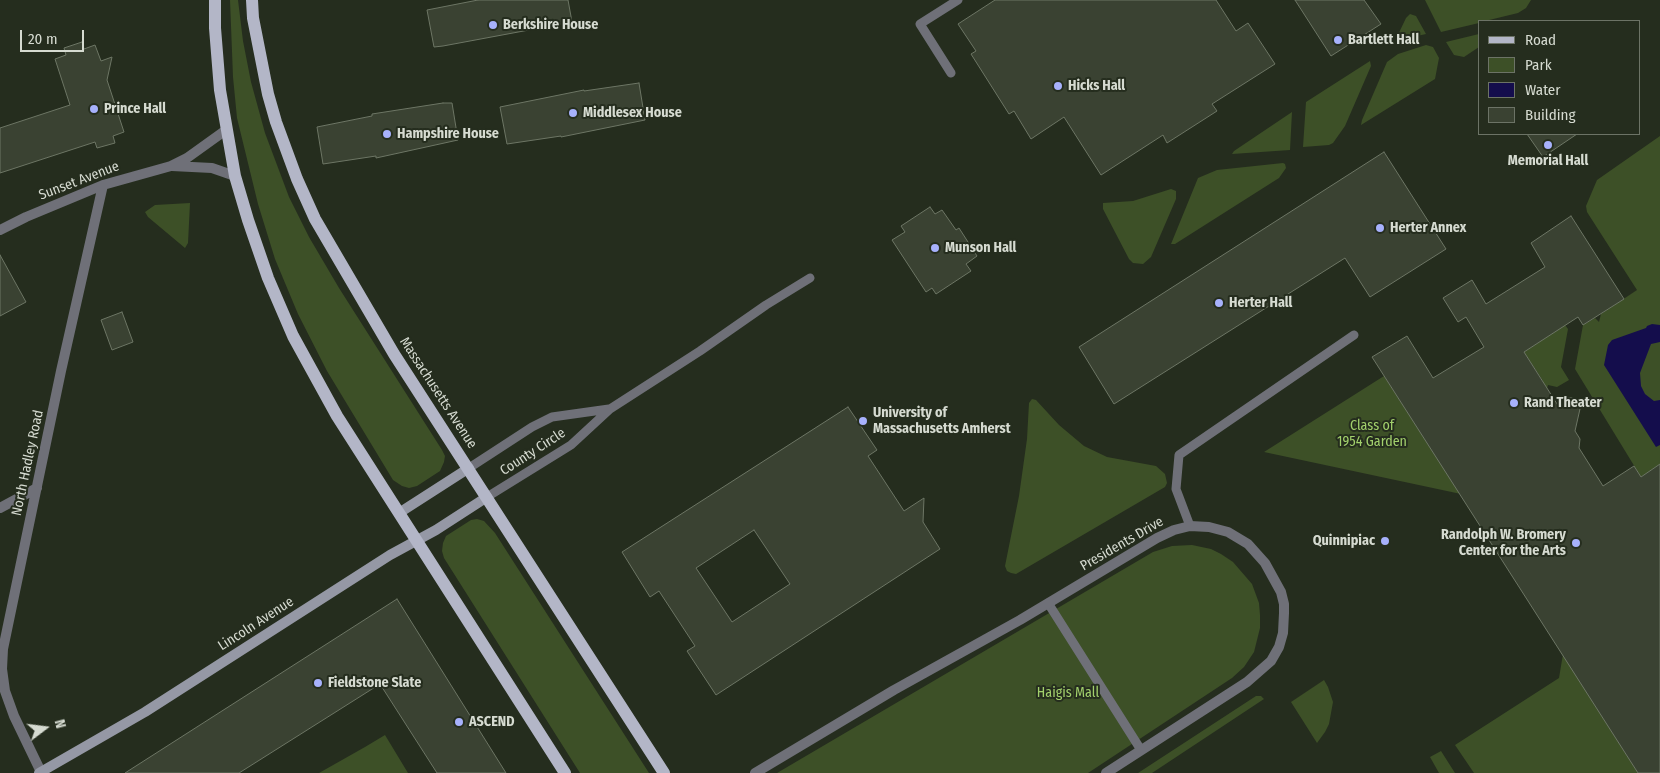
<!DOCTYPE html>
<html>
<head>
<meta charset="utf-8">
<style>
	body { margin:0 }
	#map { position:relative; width:1660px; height:773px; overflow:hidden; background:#252d1e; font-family:"Fira Sans Condensed",sans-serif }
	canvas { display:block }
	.legend { position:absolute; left:1478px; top:20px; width:162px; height:115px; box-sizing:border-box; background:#252d1e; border:1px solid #6c7366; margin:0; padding:6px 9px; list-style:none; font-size:15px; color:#d6dbd1 }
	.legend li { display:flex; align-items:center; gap:10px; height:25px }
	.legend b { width:25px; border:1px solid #6c7366 }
	.north { position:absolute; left:20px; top:703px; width:50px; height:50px; -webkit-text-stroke:4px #252d1e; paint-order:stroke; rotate:75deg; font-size:14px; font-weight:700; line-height:20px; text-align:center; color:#d6dbd1 }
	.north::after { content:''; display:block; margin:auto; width:18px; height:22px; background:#d6dbd1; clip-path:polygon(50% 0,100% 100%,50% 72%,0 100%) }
	.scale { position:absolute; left:20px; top:30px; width:64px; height:22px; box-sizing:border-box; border:2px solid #d6dbd1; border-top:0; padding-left:6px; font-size:15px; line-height:18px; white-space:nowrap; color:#d6dbd1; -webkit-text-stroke:4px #252d1e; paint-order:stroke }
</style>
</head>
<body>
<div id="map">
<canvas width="1660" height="773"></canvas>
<ul class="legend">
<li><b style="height:6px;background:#b3b6c7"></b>Road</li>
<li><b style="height:14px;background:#3d5027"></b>Park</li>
<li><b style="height:14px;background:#140d4c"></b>Water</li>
<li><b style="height:14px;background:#3a4232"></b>Building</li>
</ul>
<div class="north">N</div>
<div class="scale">20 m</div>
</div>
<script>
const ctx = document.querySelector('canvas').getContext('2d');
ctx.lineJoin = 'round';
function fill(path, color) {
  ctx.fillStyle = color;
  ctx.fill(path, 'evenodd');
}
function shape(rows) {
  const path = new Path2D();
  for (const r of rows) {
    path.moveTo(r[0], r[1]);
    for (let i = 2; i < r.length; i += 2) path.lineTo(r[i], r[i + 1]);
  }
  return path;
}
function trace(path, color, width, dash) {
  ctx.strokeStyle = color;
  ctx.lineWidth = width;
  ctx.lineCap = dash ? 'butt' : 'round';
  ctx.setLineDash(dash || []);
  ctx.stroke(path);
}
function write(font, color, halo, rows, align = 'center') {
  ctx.font = font + ' "Fira Sans Condensed",sans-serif';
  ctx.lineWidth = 4;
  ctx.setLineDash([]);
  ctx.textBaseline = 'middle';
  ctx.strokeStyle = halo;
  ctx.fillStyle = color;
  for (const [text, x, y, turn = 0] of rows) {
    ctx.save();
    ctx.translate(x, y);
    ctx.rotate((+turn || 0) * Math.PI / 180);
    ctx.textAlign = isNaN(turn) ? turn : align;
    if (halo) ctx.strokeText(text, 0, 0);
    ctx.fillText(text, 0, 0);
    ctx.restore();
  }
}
const green = shape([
	[230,0,238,0,243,41,251,82,265,133,289,197,309,237,339,288,442,450,445,456,444,462,440,471,417,486,409,488,402,486,393,480,327,371,298,314,275,259,258,204,237,118,233,77],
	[1425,0,1531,0,1526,8,1518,13,1485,21,1479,21,1479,23,1441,32],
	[1410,14,1416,16,1426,34,1395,41,1406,18],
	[1479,34,1479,47,1464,57,1454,55,1446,42],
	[1426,45,1433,47,1439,58,1435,79,1361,125,1362,120,1387,62,1398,54],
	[1370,61,1371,66,1345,126,1333,143,1329,145,1303,147,1306,102],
	[1292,112,1290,150,1232,154,1234,151],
	[1660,136,1660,464,1641,477,1575,369,1583,325,1595,318,1599,322,1601,314,1637,290,1587,212,1586,206,1597,180],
	[1283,163,1285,164,1286,168,1279,178,1175,244,1171,244,1198,178,1217,170],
	[1171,189,1176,191,1176,199,1151,257,1143,264,1133,263,1129,259,1103,209,1103,203,1133,201],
	[190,203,188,243,185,248,148,217,145,212,155,205],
	[1565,325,1568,329,1561,367,1569,380,1557,387,1548,385,1546,392,1531,388,1543,381,1524,352],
	[1384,376,1461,494,1264,452],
	[1032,399,1036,400,1059,425,1084,446,1107,457,1156,466,1165,474,1167,483,1165,487,1016,574,1011,573,1007,571,1005,566,1019,496,1027,439,1029,403],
	[477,519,484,521,495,533,649,773,580,773,444,558,442,551,443,543,446,536,471,520],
	[1192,545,1211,549,1221,554,1233,562,1252,584,1259,603,1260,615,1260,628,1254,652,1244,667,1232,678,1088,773,777,773,1153,552,1172,546],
	[1563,654,1638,773,1474,773,1455,745,1559,678],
	[1324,680,1328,687,1333,702,1329,724,1325,732,1317,743,1291,702],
	[1256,696,1261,696,1264,699,1152,773,1138,773],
	[385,735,408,773,319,773,365,747],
	[1441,751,1455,773,1439,773,1430,757]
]);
const water = shape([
	[1652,324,1660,325,1660,342,1651,344,1640,373,1641,386,1645,394,1654,401,1660,400,1660,445,1656,447,1604,365,1608,345,1612,340,1646,328,1647,326]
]);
const building = shape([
	[478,0,568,0,572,22,443,46,434,47,427,10,478,0],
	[995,0,1216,0,1236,31,1248,23,1275,64,1212,104,1217,111,1167,143,1163,135,1101,175,1064,117,1031,139,1014,111,1009,114,971,54,976,51,958,24,995,0],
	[1295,0,1364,0,1381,24,1331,56,1295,0],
	[82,42,84,49,95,45,101,61,112,57,107,80,124,132,113,136,115,143,97,148,95,142,0,173,0,128,70,105,55,59,66,55,64,48,82,42],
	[639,83,645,120,561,137,561,136,507,144,500,107,584,90,584,91,639,83],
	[443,103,452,103,458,140,376,158,376,156,323,164,317,127,372,116,372,114,443,103],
	[1527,134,1577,134,1543,157,1527,134],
	[1384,152,1446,249,1370,297,1345,258,1114,404,1079,347,1384,152],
	[930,207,935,214,942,210,956,230,959,228,977,256,966,264,971,271,936,294,932,288,926,292,892,240,905,232,901,226,930,207],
	[1571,216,1624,299,1583,325,1578,317,1524,352,1559,407,1561,396,1582,400,1575,431,1580,439,1579,448,1603,486,1634,466,1641,477,1660,464,1660,773,1638,773,1372,357,1407,336,1433,378,1484,347,1466,317,1458,322,1443,298,1472,280,1486,304,1545,267,1531,243,1571,216],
	[0,255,26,302,0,316,0,255],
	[122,312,133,342,112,350,101,320,122,312],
	[848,407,877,450,868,456,904,511,924,498,923,522,940,549,716,695,687,651,695,646,659,591,650,597,622,552,848,407],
	[754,530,790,584,732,622,696,568,754,530],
	[397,599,506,773,437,773,380,684,239,773,125,773,397,599]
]);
const lane = shape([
	[951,73,920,24,958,0],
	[469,468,532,427,552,417,609,409],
	[487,497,571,445,610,409,700,351,766,305,810,278],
	[1190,526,1176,489,1179,455,1354,335],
	[1048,603,1141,750]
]);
const street = shape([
	[172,166,212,168,235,176],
	[0,230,26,217,103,185,171,166,187,158,226,130],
	[0,508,37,488],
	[41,772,14,716,5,691,2,669,3,649,61,371,103,185],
	[755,773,894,690,1020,620,1157,538,1174,530,1190,526,1209,527,1228,532,1248,544,1265,563,1281,592,1284,604,1284,613,1283,633,1279,647,1271,661,1247,682,1106,773]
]);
const secondary = shape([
	[399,513,469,468],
	[39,773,145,712,390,555,436,530,487,497]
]);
const primary = shape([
	[215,0,215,28,220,90,235,176,248,220,268,278,293,336,337,416,565,773],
	[252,0,253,18,268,94,276,122,297,179,315,219,394,354,664,773]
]);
const markers = [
	[493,25,5,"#a7b1fc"],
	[1338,40,5,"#a7b1fc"],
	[1058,86,5,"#a7b1fc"],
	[94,109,5,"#a7b1fc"],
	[573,113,5,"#a7b1fc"],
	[387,134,5,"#a7b1fc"],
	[1548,145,5,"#a7b1fc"],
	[1380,228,5,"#a7b1fc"],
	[935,248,5,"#a7b1fc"],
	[1219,303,5,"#a7b1fc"],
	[1514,403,5,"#a7b1fc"],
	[863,421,5,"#a7b1fc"],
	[1385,541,5,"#a7b1fc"],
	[1576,543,5,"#a7b1fc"],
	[318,683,5,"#a7b1fc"],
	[459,722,5,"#a7b1fc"]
];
const poiNames = [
	["Berkshire House",503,25],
	["Bartlett Hall",1348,40],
	["Hicks Hall",1068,86],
	["Prince Hall",104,109],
	["Middlesex House",583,113],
	["Hampshire House",397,134],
	["Memorial Hall",1548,161,"center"],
	["Herter Annex",1390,228],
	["Munson Hall",945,248],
	["Herter Hall",1229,303],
	["Rand Theater",1524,403],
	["University of",873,413],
	["Massachusetts Amherst",873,429],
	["Randolph W. Bromery",1566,535,"right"],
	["Center for the Arts",1566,551,"right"],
	["Quinnipiac",1375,541,"right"],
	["Fieldstone Slate",328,683],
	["ASCEND",469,722]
];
const streetNames = [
	["Sunset Avenue",79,181,-21],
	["Massachusetts Avenue",438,393,57],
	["County Circle",533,452,-33],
	["North Hadley Road",28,463,-78],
	["Presidents Drive",1122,544,-30],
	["Lincoln Avenue",256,624,-33]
];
const parkNames = [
	["Class of",1372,426],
	["1954 Garden",1372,442],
	["Haigis Mall",1068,693]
];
fill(green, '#3d5027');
fill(water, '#140d4c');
fill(building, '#3a4232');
trace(building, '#6d7665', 1);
trace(lane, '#6f7078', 9);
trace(street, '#6f7078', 10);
trace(secondary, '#9598a5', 10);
trace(primary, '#b3b6c7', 12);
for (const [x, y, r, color] of markers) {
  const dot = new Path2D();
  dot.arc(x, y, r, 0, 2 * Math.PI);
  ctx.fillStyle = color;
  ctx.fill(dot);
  trace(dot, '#252d1e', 2);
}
write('bold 14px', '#d6dbd1', '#252d1e', poiNames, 'left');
write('14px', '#d6dbd1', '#252d1e', streetNames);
write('14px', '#a2d06c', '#252d1e', parkNames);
</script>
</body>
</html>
